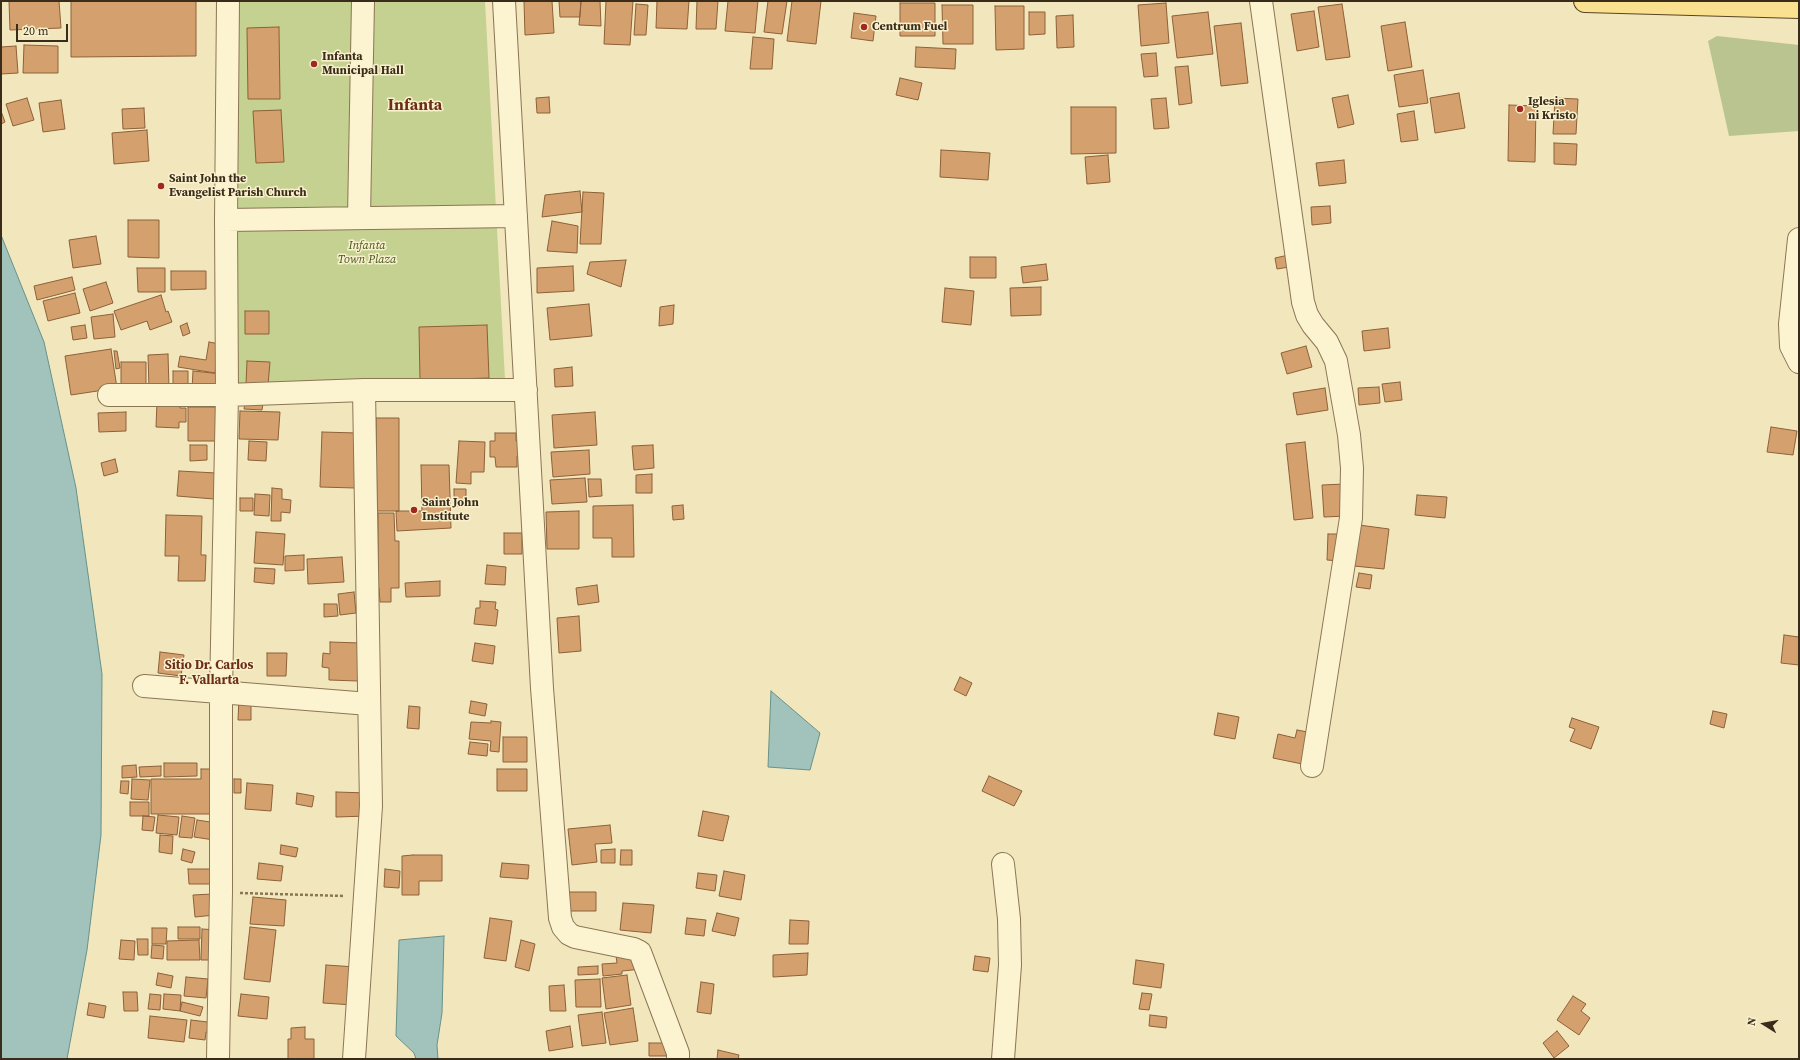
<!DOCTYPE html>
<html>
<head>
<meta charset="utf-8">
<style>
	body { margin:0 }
	#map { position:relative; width:1800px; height:1060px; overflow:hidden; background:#f2e6bc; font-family:"Source Serif 4",serif }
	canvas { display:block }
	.frame { position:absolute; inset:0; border:2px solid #392c1a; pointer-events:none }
	.north { position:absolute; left:1744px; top:1004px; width:40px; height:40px; -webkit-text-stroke:3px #f9f0cd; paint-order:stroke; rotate:281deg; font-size:11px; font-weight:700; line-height:16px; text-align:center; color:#392c1a }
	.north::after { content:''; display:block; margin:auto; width:14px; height:18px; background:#392c1a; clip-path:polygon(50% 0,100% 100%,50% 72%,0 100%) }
	.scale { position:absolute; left:16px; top:24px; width:52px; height:18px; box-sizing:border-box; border:2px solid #392c1a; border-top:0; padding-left:5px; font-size:12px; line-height:14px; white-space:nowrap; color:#392c1a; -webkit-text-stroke:3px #f9f0cd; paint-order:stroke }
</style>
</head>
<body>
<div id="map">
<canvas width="1800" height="1060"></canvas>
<div class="frame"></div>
<div class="north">N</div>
<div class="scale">20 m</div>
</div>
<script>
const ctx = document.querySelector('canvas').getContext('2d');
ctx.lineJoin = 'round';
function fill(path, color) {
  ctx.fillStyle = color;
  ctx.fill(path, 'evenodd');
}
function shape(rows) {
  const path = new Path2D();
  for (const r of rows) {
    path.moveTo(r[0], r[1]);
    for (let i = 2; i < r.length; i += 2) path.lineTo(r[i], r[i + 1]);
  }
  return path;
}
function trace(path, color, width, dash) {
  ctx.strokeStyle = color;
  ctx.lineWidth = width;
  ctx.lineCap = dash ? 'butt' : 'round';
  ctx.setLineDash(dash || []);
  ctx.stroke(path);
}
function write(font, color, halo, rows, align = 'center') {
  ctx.font = font + ' "Source Serif 4",serif';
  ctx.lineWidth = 3;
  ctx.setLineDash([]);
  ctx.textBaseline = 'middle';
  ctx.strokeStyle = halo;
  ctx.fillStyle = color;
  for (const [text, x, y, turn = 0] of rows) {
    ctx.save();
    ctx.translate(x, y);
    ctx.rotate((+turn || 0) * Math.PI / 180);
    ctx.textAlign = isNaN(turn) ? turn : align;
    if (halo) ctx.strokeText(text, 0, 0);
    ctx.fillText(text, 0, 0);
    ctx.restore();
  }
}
const green = shape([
	[236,1,485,1,505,380,237,389]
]);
const cemetery = shape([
	[1717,36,1799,45,1799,131,1729,136,1708,41]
]);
const water = shape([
	[1,235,44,342,76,488,102,674,101,835,87,950,67,1059,1,1059,1,235],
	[771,691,820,733,810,770,768,767,771,691],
	[444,936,442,1013,437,1045,438,1059,416,1059,414,1053,396,1036,399,940,444,936]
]);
const building = shape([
	[9,1,59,1,61,28,10,30,9,1],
	[71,1,196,1,196,56,71,57,71,1],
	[524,1,552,1,554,33,525,35,524,1],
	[559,1,581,1,580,17,560,17,559,1],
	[581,1,600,1,601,26,579,25,581,1],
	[606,1,633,1,630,45,604,44,606,1],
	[657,1,689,1,687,29,656,28,657,1],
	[697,1,718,1,716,29,696,29,697,1],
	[728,1,758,1,755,33,725,31,728,1],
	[768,1,787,1,782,34,764,32,768,1],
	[792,1,821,1,816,44,787,41,792,1],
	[900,3,935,3,935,36,900,36,900,3],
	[1166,3,1169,43,1141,46,1138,5,1166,3],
	[636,4,648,5,646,35,634,35,636,4],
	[1342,4,1350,57,1326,60,1318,7,1342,4],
	[942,5,973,5,973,44,943,44,942,5],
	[995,6,1024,6,1024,49,996,50,995,6],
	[1314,11,1319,47,1297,51,1291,14,1314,11],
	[1029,12,1045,12,1045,34,1029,35,1029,12],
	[1208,12,1213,54,1177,58,1172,16,1208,12],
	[854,13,876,16,873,41,851,38,854,13],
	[1073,15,1074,47,1057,48,1056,16,1073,15],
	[1405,22,1412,67,1388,71,1381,26,1405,22],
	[1241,23,1248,83,1221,86,1214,26,1241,23],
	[279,27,280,99,248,99,247,28,279,27],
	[753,37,774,39,772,69,750,69,753,37],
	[24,45,58,46,58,73,23,73,24,45],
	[16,46,18,73,1,74,1,47,16,46],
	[916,47,956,49,955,69,915,67,916,47],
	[1156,53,1158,76,1144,77,1141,54,1156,53],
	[1188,66,1192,103,1179,105,1175,67,1188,66],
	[1423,70,1428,103,1399,107,1394,75,1423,70],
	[900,78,922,83,918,100,896,95,900,78],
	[1459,93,1465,128,1435,133,1430,98,1459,93],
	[1348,95,1354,124,1338,128,1332,98,1348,95],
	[549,97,550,113,537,113,536,98,549,97],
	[27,98,34,120,13,126,6,104,27,98],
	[1166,98,1169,128,1154,129,1151,99,1166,98],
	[1555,98,1578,99,1576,134,1553,134,1555,98],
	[61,100,65,129,43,132,39,103,61,100],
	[1509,105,1536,106,1535,162,1508,161,1509,105],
	[1071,107,1116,107,1116,153,1071,154,1071,107],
	[144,108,145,128,123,129,122,109,144,108],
	[281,110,284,162,256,163,253,111,281,110],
	[1,111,5,122,1,124,1,111],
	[1414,111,1418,140,1401,142,1397,114,1414,111],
	[147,130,149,161,114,164,112,133,147,130],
	[1554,143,1577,144,1576,165,1554,164,1554,143],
	[941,150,990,153,988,180,940,177,941,150],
	[1108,155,1110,182,1087,184,1085,157,1108,155],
	[1344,160,1346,183,1319,186,1316,163,1344,160],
	[580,191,582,212,542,217,545,195,580,191],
	[583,192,604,193,601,244,580,244,583,192],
	[1330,206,1331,223,1312,225,1311,207,1330,206],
	[128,220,159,220,159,258,128,257,128,220],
	[552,221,578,226,577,253,547,251,552,221],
	[96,236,101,264,73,268,69,240,96,236],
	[1293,254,1295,266,1277,269,1275,258,1293,254],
	[970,257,996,257,996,278,970,278,970,257],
	[626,260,621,287,587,274,590,262,626,260],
	[1046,264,1048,280,1023,283,1021,267,1046,264],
	[573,266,574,291,537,293,537,268,573,266],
	[137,268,165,268,165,292,138,292,137,268],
	[171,271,206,271,206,289,171,290,171,271],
	[72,277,75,290,37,300,34,286,72,277],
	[106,282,113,303,90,311,83,289,106,282],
	[1041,287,1041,315,1011,316,1010,288,1041,287],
	[945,288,974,291,971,325,942,322,945,288],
	[75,293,80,313,48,321,43,301,75,293],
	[161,295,166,312,168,311,172,322,150,330,147,321,121,330,114,311,161,295],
	[589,304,592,336,550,340,547,308,589,304],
	[674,305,673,324,659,326,660,307,674,305],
	[245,311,269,311,269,334,245,334,245,311],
	[113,314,115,337,94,339,91,317,113,314],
	[187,323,190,333,183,336,180,326,187,323],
	[85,325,87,338,73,340,71,327,85,325],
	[487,325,489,378,420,380,419,327,487,325],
	[1388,328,1390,348,1364,351,1362,331,1388,328],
	[209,342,225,345,216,366,215,373,178,367,180,356,206,360,209,342],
	[1306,346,1312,367,1287,374,1281,353,1306,346],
	[111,349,117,388,71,395,65,356,111,349],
	[114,351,117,351,120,368,116,369,114,351],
	[168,354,169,388,149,389,148,355,168,354],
	[247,361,270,362,268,385,246,384,247,361],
	[121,362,146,362,146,386,121,386,121,362],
	[572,367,573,386,555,387,554,369,572,367],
	[173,371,188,371,188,390,173,390,173,371],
	[193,371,222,374,220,391,192,389,193,371],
	[1400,382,1402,400,1385,402,1382,384,1400,382],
	[1379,387,1380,403,1359,405,1358,388,1379,387],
	[1325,388,1328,410,1297,415,1293,393,1325,388],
	[157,402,180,403,180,408,186,408,186,422,179,422,179,428,156,427,157,402],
	[245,402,263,403,262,410,244,409,245,402],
	[188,407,220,407,221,441,188,441,188,407],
	[240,411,280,412,278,440,239,439,240,411],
	[126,412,126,431,99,432,98,413,126,412],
	[595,412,597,445,554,448,552,415,595,412],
	[376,418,399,418,399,511,377,511,376,418],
	[1771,427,1797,431,1793,455,1767,452,1771,427],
	[322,432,357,433,355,488,320,487,322,432],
	[495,433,516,433,516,441,524,441,524,456,517,456,517,467,496,467,495,457,490,457,490,441,495,441,495,433],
	[249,441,267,442,266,461,248,460,249,441],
	[459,441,485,442,484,472,471,472,471,484,456,483,459,441],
	[1305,442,1313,518,1294,520,1286,444,1305,442],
	[190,445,207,445,207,460,190,461,190,445],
	[653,445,654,468,634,470,632,446,653,445],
	[589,450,590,474,553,477,551,452,589,450],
	[115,459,118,472,104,476,101,463,115,459],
	[421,465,449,465,451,528,397,531,396,511,422,511,421,465],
	[179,471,216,473,214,499,177,496,179,471],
	[652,474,652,493,636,493,636,475,652,474],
	[585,478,587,502,552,504,550,480,585,478],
	[588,479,601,479,602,496,589,497,588,479],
	[1345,484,1347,516,1324,517,1322,485,1345,484],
	[272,488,282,489,282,499,291,500,290,513,281,512,281,521,271,521,272,488],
	[454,489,466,489,466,506,454,506,454,489],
	[255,494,270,495,269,516,254,515,255,494],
	[1417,495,1447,497,1445,518,1415,515,1417,495],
	[240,498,253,498,253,511,240,511,240,498],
	[633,505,634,557,612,557,612,538,593,538,593,506,633,505],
	[683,505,684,519,673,520,672,506,683,505],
	[579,511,579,549,547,549,546,512,579,511],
	[378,513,394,513,395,541,399,541,399,588,391,588,391,602,380,602,379,588,378,588,378,513],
	[166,515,202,516,201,555,206,555,205,581,178,581,179,556,165,556,166,515],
	[1359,525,1389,529,1384,569,1354,566,1359,525],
	[256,532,285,534,283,565,254,563,256,532],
	[504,533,522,533,522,554,504,554,504,533],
	[1328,534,1342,534,1340,561,1327,560,1328,534],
	[304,555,304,570,285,571,285,556,304,555],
	[342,557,344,582,308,584,307,559,342,557],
	[487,565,506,567,505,585,485,584,487,565],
	[255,568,275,569,274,584,254,582,255,568],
	[1359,573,1372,575,1370,589,1356,587,1359,573],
	[440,581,440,596,406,597,405,583,440,581],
	[597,585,599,602,578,605,576,588,597,585],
	[354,592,356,613,340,615,338,594,354,592],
	[480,601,496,602,495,609,498,610,496,626,474,624,476,608,480,608,480,601],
	[324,604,337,604,338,616,324,617,324,604],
	[579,616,581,651,559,653,557,618,579,616],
	[1784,635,1799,637,1799,665,1781,663,1784,635],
	[330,642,360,643,358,681,329,680,329,668,322,667,323,653,330,654,330,642],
	[475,643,495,646,493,664,472,661,475,643],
	[160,652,184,655,181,676,158,673,160,652],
	[267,653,287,653,286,676,267,676,267,653],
	[960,677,972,683,966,696,954,690,960,677],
	[239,698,251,698,251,720,238,720,239,698],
	[471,701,487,704,485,716,469,713,471,701],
	[409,706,420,707,419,729,407,728,409,706],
	[1713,711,1727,714,1724,728,1710,724,1713,711],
	[1218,713,1239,717,1235,739,1214,735,1218,713],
	[1572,718,1599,727,1591,749,1570,741,1575,729,1569,727,1572,718],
	[491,721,501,722,499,752,490,751,491,741,469,739,471,722,491,723,491,721],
	[1297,730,1313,733,1307,765,1273,758,1278,734,1295,738,1297,730],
	[503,737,527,737,527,762,503,762,503,737],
	[470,742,488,744,487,756,468,754,470,742],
	[164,763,197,763,197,776,164,777,164,763],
	[136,765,137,777,122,778,122,766,136,765],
	[161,766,161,776,140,777,139,767,161,766],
	[201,769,217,769,219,814,151,814,151,779,201,779,201,769],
	[497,769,527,769,527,791,497,791,497,769],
	[989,776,1022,791,1014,806,982,791,989,776],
	[132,779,150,780,148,800,131,799,132,779],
	[234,779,241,779,241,793,234,793,234,779],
	[121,781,129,781,128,794,120,793,121,781],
	[247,783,273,785,271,811,245,809,247,783],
	[336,792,368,793,368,816,336,817,336,792],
	[297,793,314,796,312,807,296,804,297,793],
	[130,802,149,802,149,816,130,816,130,802],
	[703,811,729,816,723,841,698,836,703,811],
	[158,815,179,817,177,835,156,833,158,815],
	[143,816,155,817,153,831,142,830,143,816],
	[182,816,195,818,192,838,179,837,182,816],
	[197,820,217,823,214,840,194,837,197,820],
	[610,825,612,843,595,844,597,862,572,865,568,829,610,825],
	[160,835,173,836,172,854,159,852,160,835],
	[281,845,298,848,296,857,280,854,281,845],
	[183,849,195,852,192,863,181,860,183,849],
	[615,849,615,863,601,863,601,850,615,849],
	[621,850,632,850,632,865,620,865,621,850],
	[413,855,442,855,442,881,419,881,419,895,402,895,402,856,413,855],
	[259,863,283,866,281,881,257,879,259,863],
	[502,863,529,865,528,879,500,877,502,863],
	[188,869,212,869,212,884,189,884,188,869],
	[385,869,400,871,399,888,384,887,385,869],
	[724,871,745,875,741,900,719,896,724,871],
	[698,873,717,875,715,891,696,888,698,873],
	[565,892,596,892,596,911,565,911,565,892],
	[213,894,215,915,195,917,193,895,213,894],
	[253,897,286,900,284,926,250,924,253,897],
	[623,903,654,905,651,933,620,930,623,903],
	[717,913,739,918,735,936,712,931,717,913],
	[490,918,512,921,506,961,484,958,490,918],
	[687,918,706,920,704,936,685,934,687,918],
	[790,920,809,921,808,944,789,944,790,920],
	[178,927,200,927,200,939,178,939,178,927],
	[250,927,276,930,270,982,244,979,250,927],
	[152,928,167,928,166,944,152,944,152,928],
	[202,929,217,930,216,960,201,960,202,929],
	[137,939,148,939,148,955,138,955,137,939],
	[121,940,135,941,134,960,119,959,121,940],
	[199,940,200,960,167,960,167,941,199,940],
	[521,940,535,944,529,971,515,967,521,940],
	[152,945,164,946,163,959,151,958,152,945],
	[641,953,642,969,622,971,622,974,603,976,602,964,617,963,616,956,641,953],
	[808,953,807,975,773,977,773,955,808,953],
	[975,956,990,958,988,972,973,970,975,956],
	[1136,960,1164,964,1161,988,1133,984,1136,960],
	[326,965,356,967,353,1005,323,1003,326,965],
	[598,966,598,974,578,975,578,967,598,966],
	[158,973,173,976,171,988,156,985,158,973],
	[627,975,631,1005,606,1009,602,978,627,975],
	[186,977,208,979,206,998,184,996,186,977],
	[600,979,601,1007,576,1007,575,980,600,979],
	[701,982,714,984,711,1014,697,1012,701,982],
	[564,985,566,1011,550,1011,549,986,564,985],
	[123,992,137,992,138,1011,124,1011,123,992],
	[1142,993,1152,994,1149,1010,1139,1009,1142,993],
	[150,994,161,995,160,1010,148,1009,150,994],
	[164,994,181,995,180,1011,163,1009,164,994],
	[241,994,269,997,267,1019,238,1016,241,994],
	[1573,996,1586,1004,1581,1011,1590,1018,1579,1035,1557,1020,1573,996],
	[182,1002,203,1007,200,1016,180,1011,182,1002],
	[89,1003,106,1006,104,1018,87,1015,89,1003],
	[633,1008,638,1041,610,1045,604,1013,633,1008],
	[602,1012,606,1043,582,1046,578,1015,602,1012],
	[1150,1015,1167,1017,1166,1028,1149,1026,1150,1015],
	[150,1016,187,1020,184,1042,148,1038,150,1016],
	[191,1020,216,1023,215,1033,206,1032,205,1040,189,1038,191,1020],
	[570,1026,573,1047,549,1051,546,1031,570,1026],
	[305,1027,305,1039,314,1039,314,1059,288,1059,288,1039,291,1039,291,1028,305,1027],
	[1557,1031,1569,1046,1554,1058,1543,1043,1557,1031],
	[649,1043,670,1043,670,1056,649,1056,649,1043],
	[718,1050,739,1055,738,1059,717,1059,718,1050]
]);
const path = shape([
	[240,893,345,896]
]);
const minor = shape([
	[504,1,542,688,560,918,563,927,569,934,575,937,634,949,640,952,678,1053,678,1059],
	[1261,1,1303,302,1307,315,1313,325,1327,342,1336,361,1349,435,1352,468,1351,518,1312,766],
	[359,217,363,1],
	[226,220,516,216],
	[1799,239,1790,324,1791,346,1799,362],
	[109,395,227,395,364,390,526,390],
	[144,686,369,704],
	[218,1059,221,892,221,692,227,395,226,220,228,1],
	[354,1059,371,806,364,390],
	[1003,1059,1010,965,1009,919,1003,864]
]);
const major = shape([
	[1585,1,1799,7]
]);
const markers = [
	[864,27,4,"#a0281e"],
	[314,64,4,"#a0281e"],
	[1520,109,4,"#a0281e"],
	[161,186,4,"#a0281e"],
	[414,510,4,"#a0281e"]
];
const poiNames = [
	["Centrum Fuel",872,27],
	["Infanta",322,57],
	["Municipal Hall",322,71],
	["Iglesia",1528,102],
	["ni Kristo",1528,116],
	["Saint John the",169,179],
	["Evangelist Parish Church",169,193],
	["Saint John",422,503],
	["Institute",422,517]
];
const parkNames = [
	["Infanta",367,246],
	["Town Plaza",367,260]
];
const neighbourhoodNames = [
	["Sitio Dr. Carlos",209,666],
	["F. Vallarta",209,681]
];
const districtNames = [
	["Infanta",415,106]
];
fill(green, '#c4d190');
fill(cemetery, '#bac490');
fill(water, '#a1c3bb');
trace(water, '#67918a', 1);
fill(building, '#d4a16e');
trace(building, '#8d6038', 1);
trace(minor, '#8b7654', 24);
trace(major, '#584329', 24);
trace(path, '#8b7654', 2.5, [3, 2]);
trace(minor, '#fcf3d0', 22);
trace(major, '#fae18f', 22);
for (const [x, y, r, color] of markers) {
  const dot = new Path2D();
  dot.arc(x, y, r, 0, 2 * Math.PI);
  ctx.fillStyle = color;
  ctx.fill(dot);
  trace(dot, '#f9f0cd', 1.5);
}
write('bold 12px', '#392c1a', '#f9f0cd', poiNames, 'left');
write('italic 12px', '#45581f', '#f9f0cd', parkNames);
write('bold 13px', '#6a2e16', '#f9f0cd', neighbourhoodNames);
write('bold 16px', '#6a2e16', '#f9f0cd', districtNames);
</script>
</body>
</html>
